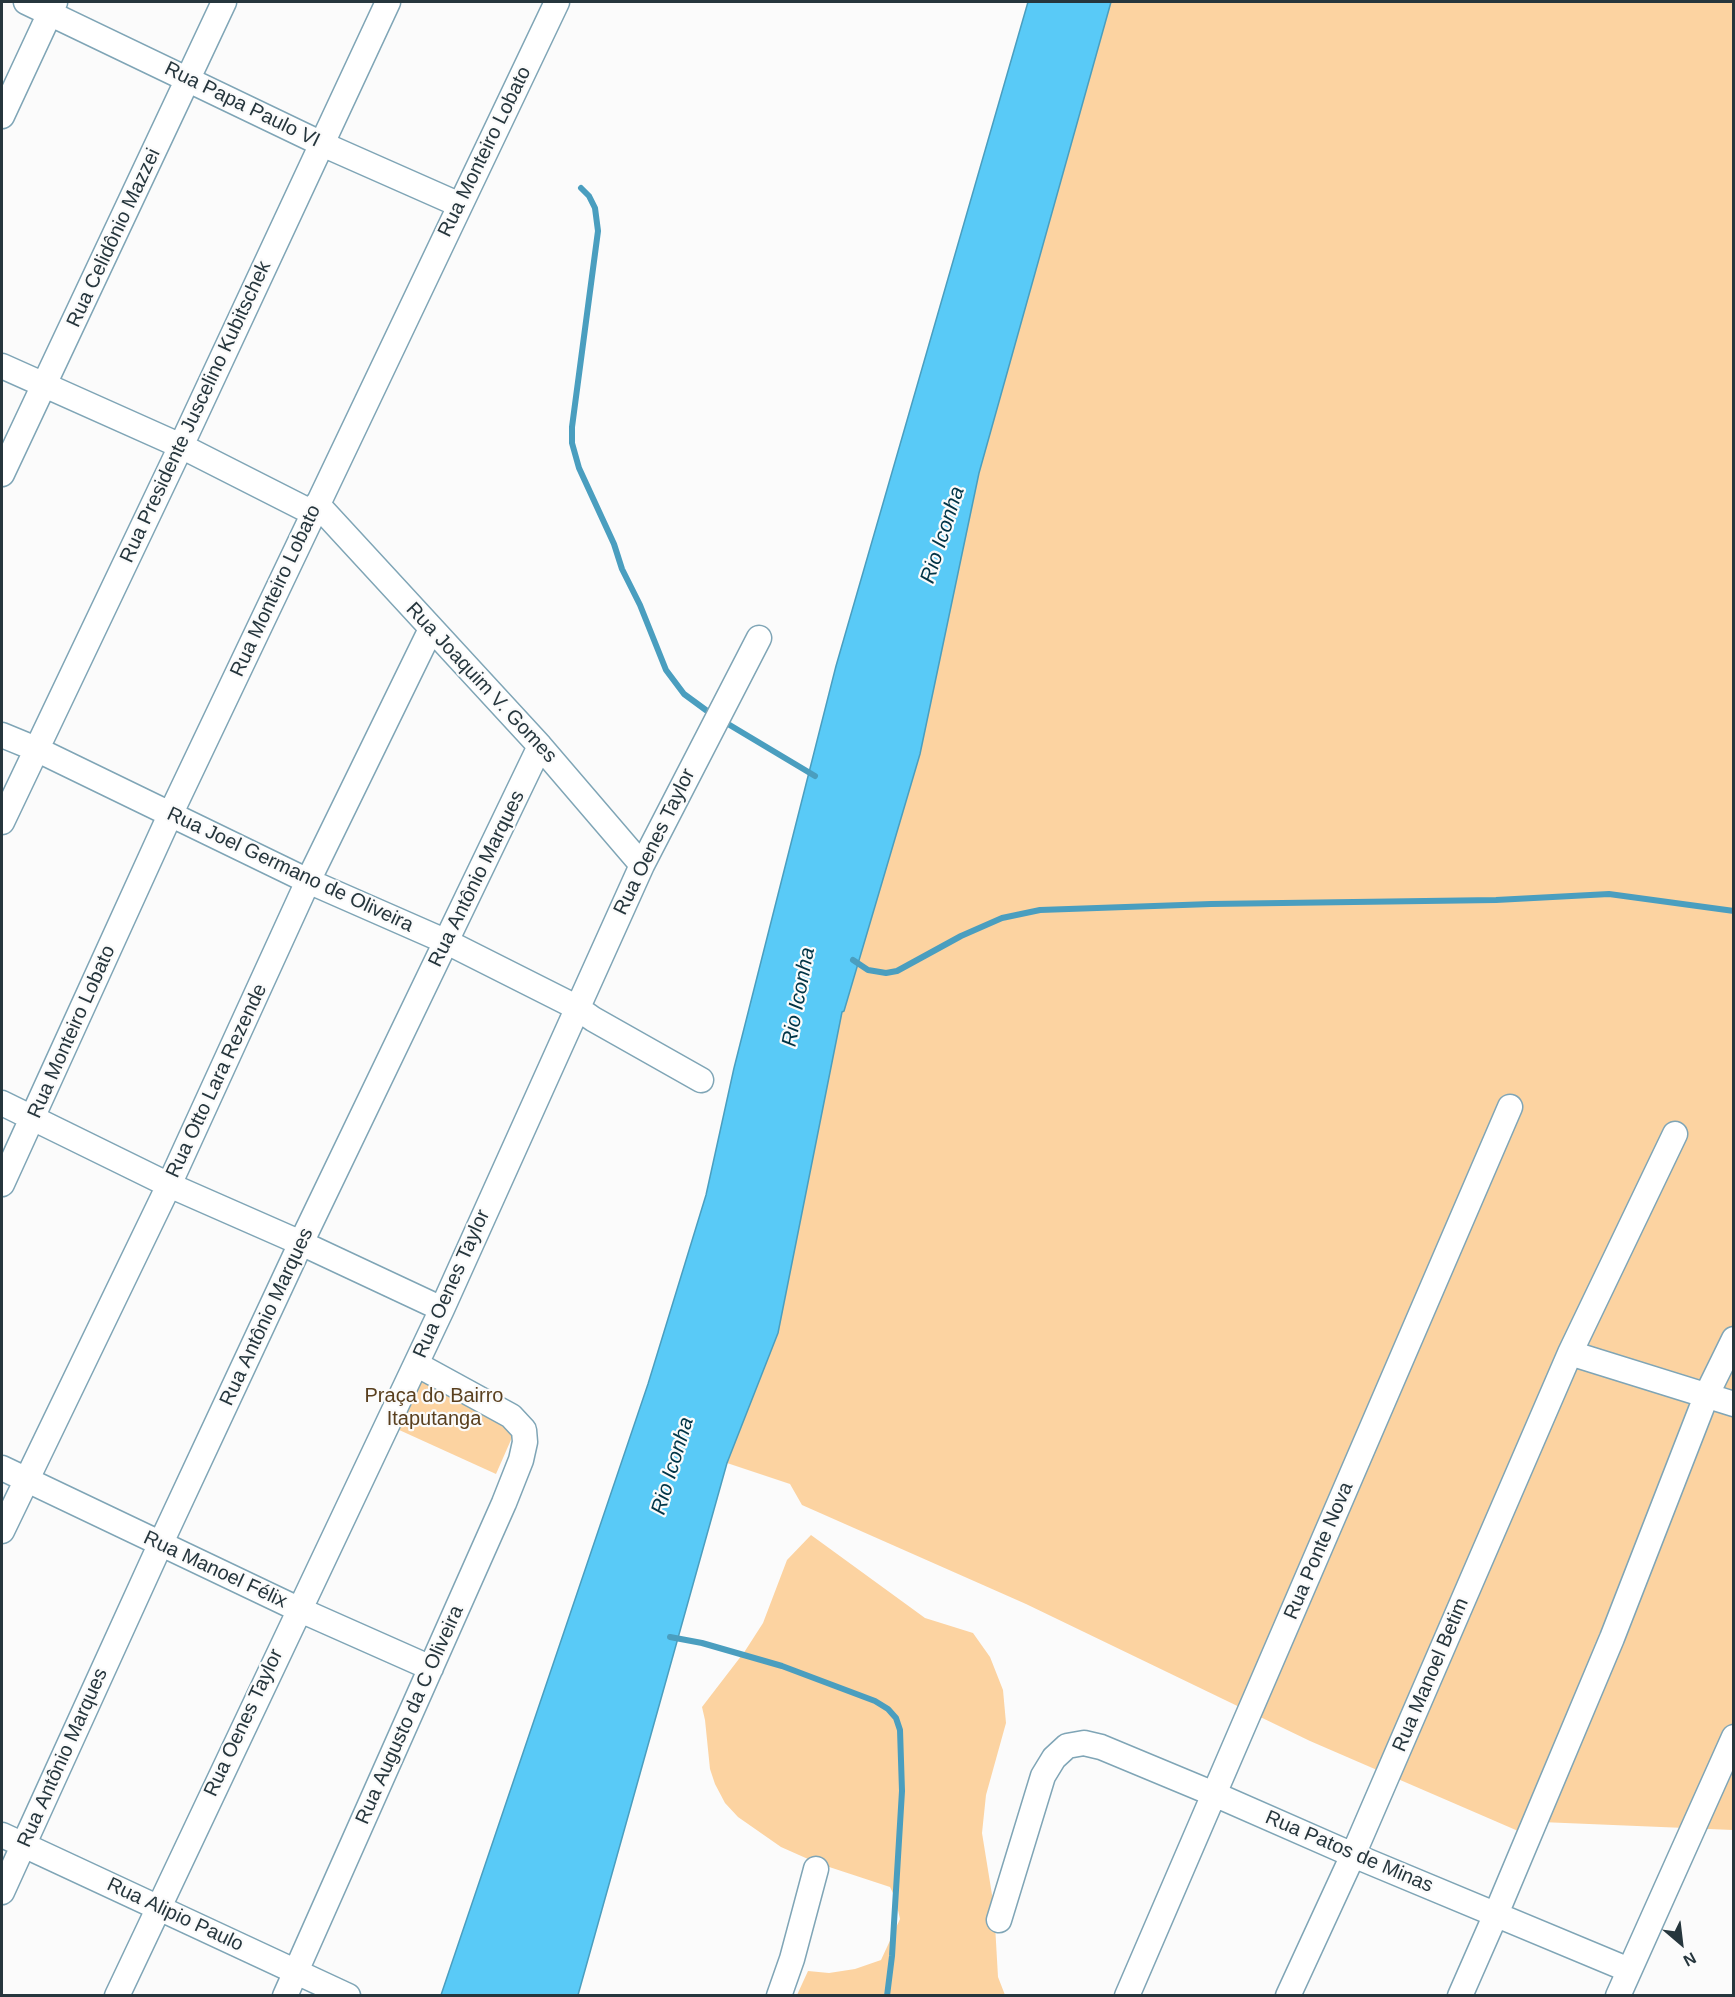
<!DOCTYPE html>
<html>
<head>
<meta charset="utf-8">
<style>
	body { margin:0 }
	#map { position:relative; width:1735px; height:1997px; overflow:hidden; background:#fbfbfb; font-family:Arial,sans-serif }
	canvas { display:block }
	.frame { position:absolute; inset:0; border:3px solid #26363d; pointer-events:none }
	.north { position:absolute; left:1651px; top:1913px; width:60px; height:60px; -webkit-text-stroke:4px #fbfbfb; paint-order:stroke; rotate:152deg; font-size:16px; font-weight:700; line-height:24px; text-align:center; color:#26363d }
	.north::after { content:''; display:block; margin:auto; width:21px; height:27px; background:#26363d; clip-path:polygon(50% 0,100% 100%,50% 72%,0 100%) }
</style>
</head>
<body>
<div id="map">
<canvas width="1735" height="1997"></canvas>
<div class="frame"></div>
<div class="north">N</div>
</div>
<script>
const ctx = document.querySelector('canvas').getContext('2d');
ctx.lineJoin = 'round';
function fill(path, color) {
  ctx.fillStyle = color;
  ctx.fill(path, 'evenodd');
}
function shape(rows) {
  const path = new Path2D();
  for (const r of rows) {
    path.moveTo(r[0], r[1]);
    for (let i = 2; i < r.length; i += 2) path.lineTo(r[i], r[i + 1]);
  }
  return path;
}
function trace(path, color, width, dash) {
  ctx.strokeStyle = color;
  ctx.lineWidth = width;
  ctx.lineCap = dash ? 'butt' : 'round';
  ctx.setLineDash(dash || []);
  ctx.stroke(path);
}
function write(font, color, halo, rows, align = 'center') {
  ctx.font = font + ' Arial,sans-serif';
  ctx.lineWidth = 4.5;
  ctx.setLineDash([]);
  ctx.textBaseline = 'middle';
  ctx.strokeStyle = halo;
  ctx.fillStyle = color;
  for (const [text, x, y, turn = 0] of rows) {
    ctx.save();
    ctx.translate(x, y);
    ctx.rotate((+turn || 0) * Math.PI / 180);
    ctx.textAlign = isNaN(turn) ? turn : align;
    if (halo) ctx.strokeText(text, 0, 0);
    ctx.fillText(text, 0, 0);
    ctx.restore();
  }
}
const green = shape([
	[1111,2,1733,2,1733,1830,1541,1822,1532,1837,1310,1741,1026,1604,802,1505,790,1484,727,1463,778,1333,842,1012,844,1011,920,754,979,473],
	[414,1355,521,1417,496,1474,386,1424],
	[811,1535,925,1618,973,1633,990,1657,1003,1690,1006,1723,986,1795,982,1833,994,1907,998,1977,1005,1995,797,1995,808,1971,829,1973,855,1969,881,1960,900,1919,895,1897,890,1887,817,1863,781,1847,738,1817,725,1803,715,1784,710,1769,705,1720,702,1707,745,1651,763,1623,787,1560]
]);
const water = shape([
	[1028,2,1111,2,979,473,920,754,844,1011,842,1012,778,1333,727,1463,578,1995,441,1995,648,1384,706,1195,734,1068,836,666,1028,2]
]);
const stream = shape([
	[581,188,589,196,595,208,598,231,572,427,572,443,579,468,614,544,622,569,640,605,666,670,684,694,714,716],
	[723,721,815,776],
	[853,960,868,970,886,973,897,971,961,936,1002,918,1040,910,1211,904,1496,900,1609,894,1734,911],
	[670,1637,702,1643,782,1666,875,1701,888,1709,896,1718,900,1730,902,1791,892,1956,887,1996]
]);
const street = shape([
	[26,2,322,144,460,205],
	[2,116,55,2],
	[2,366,181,446,313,513],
	[2,474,224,2],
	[317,504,540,746,642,865],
	[2,735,36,749,308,881,447,942,576,1007,593,1019,701,1080],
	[2,822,181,446,388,2],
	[2,1103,169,1185,301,1243,442,1309],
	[2,1184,170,815,557,2],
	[1570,1353,1734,1404],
	[2,1468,298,1609,431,1668],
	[2,1531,169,1185,308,881,431,629],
	[2,1835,348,1996],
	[2,1892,160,1545,301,1243,540,746],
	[999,1920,1043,1776,1054,1758,1067,1746,1084,1743,1101,1747,1214,1794,1353,1855,1629,1970],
	[117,1996,442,1309,642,865,759,638],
	[285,1996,504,1503,521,1460,525,1442,524,1430,511,1416,416,1364],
	[779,1996,792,1959,816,1869],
	[1127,1996,1510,1107],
	[1288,1996,1353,1855,1570,1353,1675,1134],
	[1460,1996,1496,1914,1612,1638,1707,1394,1734,1339],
	[1618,1996,1734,1737]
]);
const streetNames = [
	["Rua Papa Paulo VI",242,105,26],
	["Rua Monteiro Lobato",485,152,-64],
	["Rua Celidônio Mazzei",114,238,-65],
	["Rua Presidente Juscelino Kubitschek",196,412,-65],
	["Rua Monteiro Lobato",276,591,-65],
	["Rua Joaquim V. Gomes",481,683,47],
	["Rua Oenes Taylor",655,842,-64],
	["Rua Joel Germano de Oliveira",290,870,25],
	["Rua Antônio Marques",477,879,-64],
	["Rua Monteiro Lobato",72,1032,-66],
	["Rua Otto Lara Rezende",217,1081,-65],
	["Rua Oenes Taylor",452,1284,-66],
	["Rua Antônio Marques",267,1317,-65],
	["Rua Ponte Nova",1319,1551,-67],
	["Rua Manoel Félix",215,1570,25],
	["Rua Manoel Betim",1431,1675,-67],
	["Rua Augusto da C Oliveira",410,1715,-66],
	["Rua Oenes Taylor",244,1723,-65],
	["Rua Antônio Marques",63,1758,-66],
	["Rua Patos de Minas",1349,1852,23],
	["Rua Alipio Paulo",175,1915,25]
];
const parkNames = [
	["Praça do Bairro",434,1396],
	["Itaputanga",434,1419]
];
const waterNames = [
	["Rio Iconha",943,535,-72],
	["Rio Iconha",799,997,-79],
	["Rio Iconha",673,1466,-73]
];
fill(green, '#fcd3a1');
fill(water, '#59caf7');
trace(water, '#4a9ebf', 1.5);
trace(stream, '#4a9ebf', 6);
trace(street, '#7fa5b6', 27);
trace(street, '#fff', 24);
write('20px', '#26363d', '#fbfbfb', streetNames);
write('20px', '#593f1e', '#fbfbfb', parkNames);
write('italic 21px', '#003446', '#fbfbfb', waterNames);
</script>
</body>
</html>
